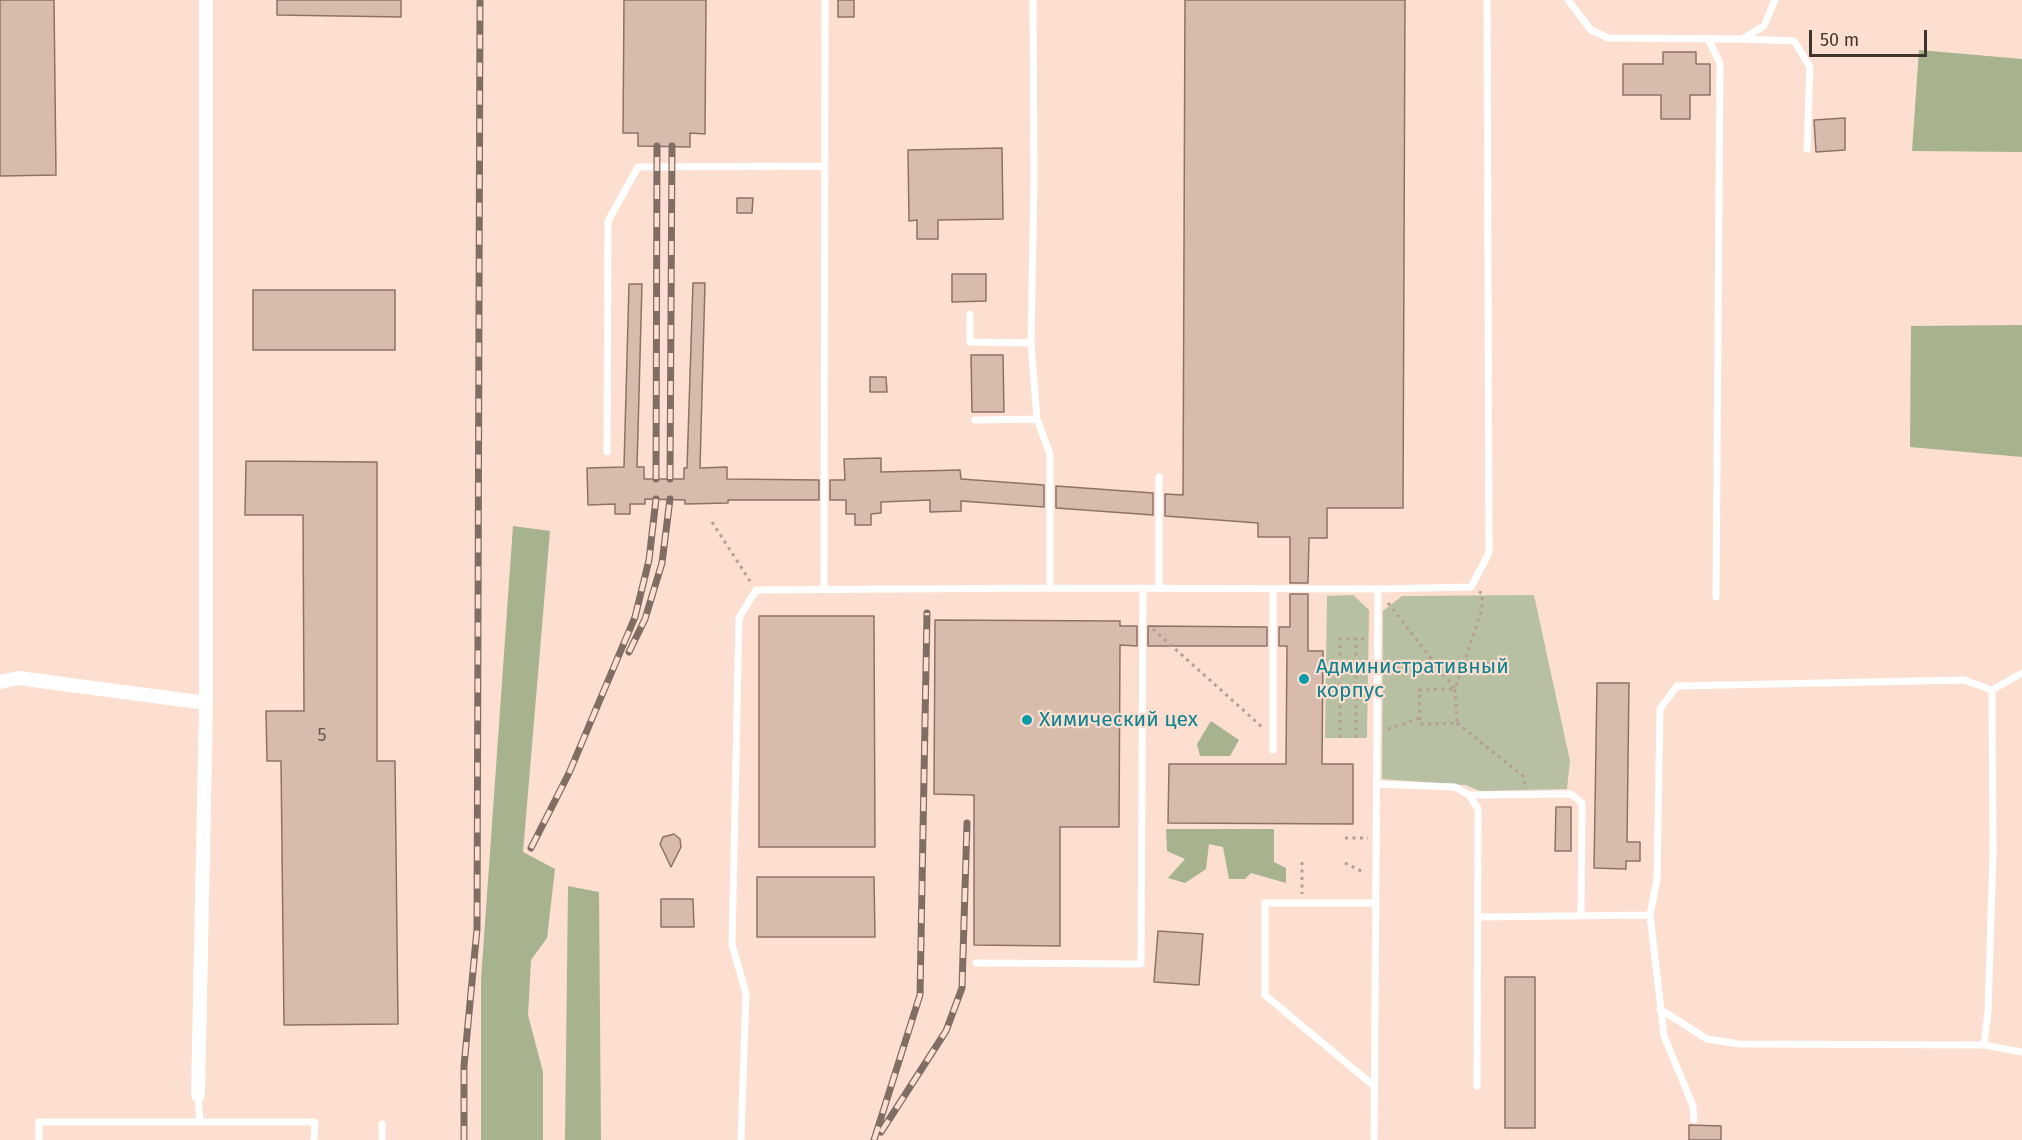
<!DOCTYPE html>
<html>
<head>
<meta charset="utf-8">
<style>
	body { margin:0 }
	#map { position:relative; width:2022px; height:1140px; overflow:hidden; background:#fcdfd0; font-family:"Fira Sans",sans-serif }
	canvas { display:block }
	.scale { position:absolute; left:1809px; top:30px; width:118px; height:27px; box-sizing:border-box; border:3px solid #41352f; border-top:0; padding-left:8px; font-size:18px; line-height:21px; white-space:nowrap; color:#41352f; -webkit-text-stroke:4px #fcdfd0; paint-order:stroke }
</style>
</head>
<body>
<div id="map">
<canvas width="2022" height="1140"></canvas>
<div class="scale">50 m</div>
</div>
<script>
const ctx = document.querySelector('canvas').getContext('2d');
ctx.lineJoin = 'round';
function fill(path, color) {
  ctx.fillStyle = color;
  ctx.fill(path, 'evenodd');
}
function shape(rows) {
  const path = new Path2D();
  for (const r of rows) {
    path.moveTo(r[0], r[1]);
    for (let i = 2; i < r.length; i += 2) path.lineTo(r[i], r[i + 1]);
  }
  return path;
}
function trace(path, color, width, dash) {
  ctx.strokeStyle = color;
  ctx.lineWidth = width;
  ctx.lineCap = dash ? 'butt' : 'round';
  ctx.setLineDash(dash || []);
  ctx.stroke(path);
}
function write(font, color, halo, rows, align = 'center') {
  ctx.font = font + ' "Fira Sans",sans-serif';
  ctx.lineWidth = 4.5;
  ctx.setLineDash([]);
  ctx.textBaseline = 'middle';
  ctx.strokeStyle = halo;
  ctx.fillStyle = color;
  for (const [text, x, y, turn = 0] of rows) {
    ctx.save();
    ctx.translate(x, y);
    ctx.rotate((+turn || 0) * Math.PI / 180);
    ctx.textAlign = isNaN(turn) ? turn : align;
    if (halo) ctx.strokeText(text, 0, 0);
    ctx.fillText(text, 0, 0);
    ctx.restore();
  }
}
const green = shape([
	[1353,595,1369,610,1367,738,1325,738,1327,596],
	[1534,595,1570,761,1567,789,1480,791,1465,785,1382,779,1383,611,1402,596]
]);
const forest = shape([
	[1919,50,2022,59,2022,152,1912,151],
	[2022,325,2022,457,1910,447,1911,326],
	[513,526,550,531,523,852,555,869,547,938,531,960,528,1015,543,1072,543,1140,481,1140,481,980],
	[1211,721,1239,740,1230,756,1200,756,1197,744],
	[1166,829,1274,829,1274,862,1286,868,1286,883,1251,873,1245,879,1229,879,1223,847,1209,844,1206,869,1185,883,1168,878,1185,859,1167,851],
	[568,886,599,892,601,1140,565,1140]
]);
const building = shape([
	[0,0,54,0,56,175,0,176,0,0],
	[277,0,401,0,401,17,277,15,277,0],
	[624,0,706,0,705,134,690,133,690,147,638,146,638,133,623,133,624,0],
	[838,0,854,0,854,17,838,17,838,0],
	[1185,0,1405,0,1403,508,1327,508,1327,538,1309,538,1308,583,1290,583,1290,537,1258,537,1258,523,1165,516,1165,494,1183,495,1185,0],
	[1663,52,1696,52,1696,64,1710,64,1710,95,1690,95,1690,119,1661,119,1661,95,1623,95,1623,64,1663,64,1663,52],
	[1845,118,1845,150,1816,152,1814,120,1845,118],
	[1002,148,1003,219,938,220,938,239,917,239,917,220,909,221,908,150,1002,148],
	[737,198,753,198,752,213,737,213,737,198],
	[952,274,986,274,986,301,952,302,952,274],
	[693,283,705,283,700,468,727,467,727,479,819,480,819,500,728,500,728,503,685,504,685,500,645,499,645,504,630,504,630,514,615,514,615,504,588,505,587,468,624,467,629,284,642,284,637,467,644,467,644,479,684,479,684,468,687,468,693,283],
	[253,290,395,290,395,350,253,350,253,290],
	[971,355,1003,355,1004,412,972,412,971,355],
	[870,377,886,377,887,392,870,392,870,377],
	[881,458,881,472,960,470,961,479,1044,485,1044,507,961,501,961,511,930,512,930,500,881,502,881,513,871,514,871,525,855,525,855,514,846,514,846,500,830,500,830,480,845,480,844,459,881,458],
	[246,461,377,462,377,761,395,761,398,1024,284,1025,281,761,267,761,266,711,304,711,303,515,245,515,246,461],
	[1056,486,1153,493,1153,515,1056,508,1056,486],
	[1290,594,1308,594,1308,651,1323,651,1322,764,1353,764,1353,824,1168,823,1169,764,1286,764,1287,646,1279,646,1279,627,1290,627,1290,594],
	[759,616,874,616,875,847,759,847,759,616],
	[935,620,1120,621,1120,626,1137,626,1137,646,1120,645,1119,827,1060,827,1060,946,974,945,974,795,934,794,935,620],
	[1148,626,1267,627,1267,646,1148,646,1148,626],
	[1597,683,1629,683,1627,842,1640,842,1640,861,1626,861,1626,869,1594,868,1597,683],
	[1556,807,1571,807,1571,851,1555,851,1556,807],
	[674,834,680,839,681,847,671,867,660,844,663,837,674,834],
	[757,877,874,877,875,937,757,937,757,877],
	[661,899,693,899,694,927,661,927,661,899],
	[1158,931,1203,934,1199,985,1154,982,1158,931],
	[1505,977,1535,977,1535,1128,1505,1128,1505,977],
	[1689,1125,1721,1126,1721,1140,1689,1140,1689,1125]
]);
const path = shape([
	[712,522,750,581],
	[1388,603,1455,689,1482,609,1482,593,1479,592],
	[1153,629,1262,727],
	[1455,689,1457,723,1420,724,1419,690,1455,689],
	[1457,723,1523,776,1525,785],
	[1388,729,1420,718],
	[1340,738,1340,639,1367,639],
	[1356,738,1356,639],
	[1345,838,1368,838],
	[1302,862,1302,894],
	[1345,863,1365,873]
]);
const service = shape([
	[1033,0,1034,180,1031,343,1037,419,1050,454,1050,588,1378,589,1374,1140],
	[1568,0,1591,30,1608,38,1742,39,1764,26,1775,0],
	[1708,39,1720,63,1716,597],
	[1742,39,1794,41,1810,67,1807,149],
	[970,314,970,342,1031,343],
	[975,420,1037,419],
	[607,452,608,221,638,167,824,166],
	[1159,588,1159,477],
	[824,589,825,0],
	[1378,589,1471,587,1489,553,1487,0],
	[1273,750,1273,589],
	[1376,784,1455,787,1469,795,1478,809,1477,1086],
	[1469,795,1571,794,1582,803,1581,916],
	[1479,917,1650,915],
	[976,963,1141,964,1143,588],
	[1660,1009,1707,1039,1739,1044,1984,1045,2022,1052],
	[1984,1045,1988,1011,1993,854,1992,690,2022,673],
	[1374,1086,1265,995,1265,903,1375,903],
	[198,1095,200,1122],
	[1694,1120,1693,1106,1664,1036,1650,915,1657,879,1660,709,1677,686,1964,680,1992,690],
	[382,1124,382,1140],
	[39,1140,39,1122,315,1122,314,1140],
	[741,1140,746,993,732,945,739,618,756,590,1050,588]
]);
const minor = shape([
	[0,682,18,678,206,703],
	[198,1095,206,703,206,0]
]);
const rail = shape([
	[656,479,657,146],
	[670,479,672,146],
	[629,652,645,619,662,563,670,499],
	[531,848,569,773,635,617,649,560,656,499],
	[881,1132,946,1031,962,988,967,823],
	[464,1140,464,1066,477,929,480,0],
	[874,1140,920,995,927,613]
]);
const markers = [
	[1304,679,6,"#0f9aa8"],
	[1027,720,6,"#0f9aa8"]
];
const numberNames = [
	["5",322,736]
];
const cultureNames = [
	["Административный",1316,667],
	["корпус",1316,691],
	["Химический цех",1039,720]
];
fill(green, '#b7c0a3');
fill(forest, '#a7b28f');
fill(building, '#d7bbac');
trace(building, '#8d7365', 1.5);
trace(path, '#b59e93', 3, [3, 4.5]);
trace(service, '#fff', 7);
trace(minor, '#fff', 14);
trace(rail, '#806e65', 7);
trace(rail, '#fcdfd0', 4.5, [14]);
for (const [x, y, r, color] of markers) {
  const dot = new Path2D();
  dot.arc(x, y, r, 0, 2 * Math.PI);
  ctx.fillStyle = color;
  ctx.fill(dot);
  trace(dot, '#fcdfd0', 2);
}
write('18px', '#66564e', null, numberNames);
write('21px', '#0d838f', '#fcdfd0', cultureNames, 'left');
</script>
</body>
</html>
